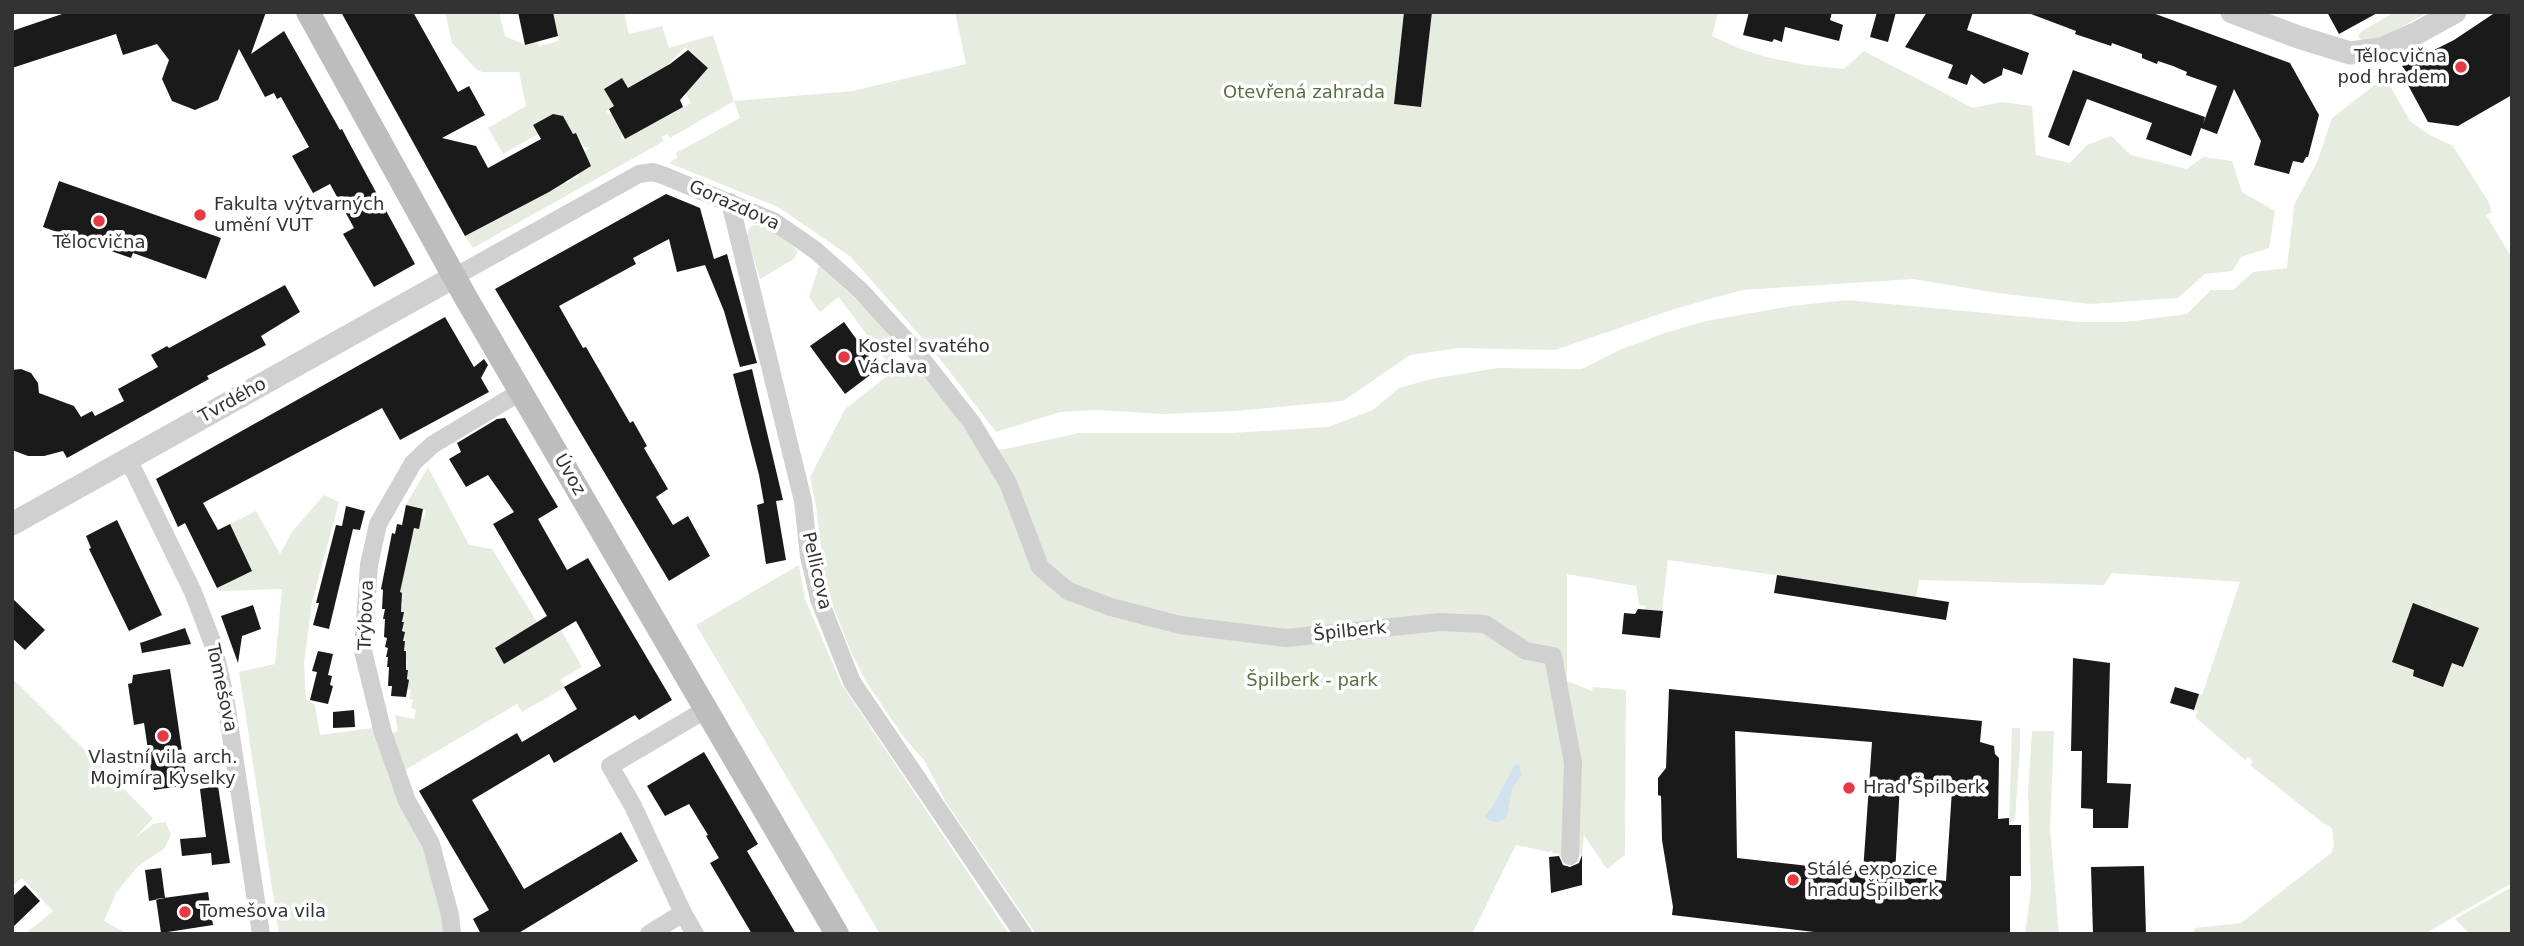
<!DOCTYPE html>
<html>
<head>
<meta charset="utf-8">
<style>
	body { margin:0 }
	#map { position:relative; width:2524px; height:946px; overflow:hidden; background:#fff; font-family:"DejaVu Sans",sans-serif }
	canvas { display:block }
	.frame { position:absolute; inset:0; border:14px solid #333; pointer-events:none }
</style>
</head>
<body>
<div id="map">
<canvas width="2524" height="946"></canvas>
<div class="frame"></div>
</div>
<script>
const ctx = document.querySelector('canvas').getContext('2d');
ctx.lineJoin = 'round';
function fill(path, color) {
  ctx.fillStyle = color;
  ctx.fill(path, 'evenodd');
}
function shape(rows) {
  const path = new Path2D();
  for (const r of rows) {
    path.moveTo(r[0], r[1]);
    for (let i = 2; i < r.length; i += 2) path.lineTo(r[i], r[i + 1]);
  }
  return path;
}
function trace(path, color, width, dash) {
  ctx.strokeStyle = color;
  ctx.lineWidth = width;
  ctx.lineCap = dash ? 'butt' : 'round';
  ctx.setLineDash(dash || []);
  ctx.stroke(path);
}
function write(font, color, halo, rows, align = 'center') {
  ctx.font = font + ' "DejaVu Sans",sans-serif';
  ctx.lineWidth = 7;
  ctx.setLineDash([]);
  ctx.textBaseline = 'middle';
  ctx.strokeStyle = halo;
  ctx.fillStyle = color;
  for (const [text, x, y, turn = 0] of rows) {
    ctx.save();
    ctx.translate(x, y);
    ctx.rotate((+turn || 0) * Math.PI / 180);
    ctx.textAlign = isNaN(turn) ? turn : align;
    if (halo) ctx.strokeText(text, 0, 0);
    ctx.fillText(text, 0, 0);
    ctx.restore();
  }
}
const green = shape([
	[445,12,499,12,505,36,525,45,537,41,539,46,559,41,553,12,624,12,629,34,662,26,669,48,713,35,734,101,853,91,966,64,955,12,1404,12,1394,104,1420,107,1432,12,1718,12,1712,36,1738,48,1766,57,1805,65,1844,69,1864,51,1973,108,2001,102,2032,106,2036,155,2070,163,2087,145,2111,136,2131,155,2187,169,2203,157,2232,161,2242,192,2275,211,2269,248,2241,257,2232,271,2205,274,2178,298,2090,304,1998,293,1913,279,1742,290,1671,310,1555,350,1459,348,1410,355,1343,401,1235,411,1162,414,1096,410,1060,412,996,432,937,355,851,257,778,207,669,163,678,157,676,153,740,118,734,101,670,138,667,134,661,137,664,141,473,248,465,236,516,210,515,207,555,189,554,186,564,180,566,183,578,176,583,153,589,149,587,147,585,148,576,133,573,134,563,117,553,114,533,125,538,134,503,154,488,128,526,106,519,72,482,72,476,69,452,43],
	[685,47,708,68,686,93,691,103,623,140,621,137,623,135,611,113,609,115,606,111,614,106,604,89,622,78,628,88,662,71],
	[2395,12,2428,12,2389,34,2367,41,2360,39,2358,36,2362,31],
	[2385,77,2410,121,2428,134,2453,146,2488,201,2492,212,2486,215,2512,258,2512,883,2424,934,2193,934,2195,928,2241,923,2331,853,2334,846,2332,828,2323,823,2250,765,2253,761,2248,757,2245,760,2195,717,2198,711,2195,709,2199,694,2202,695,2240,582,2112,573,2104,585,1919,580,1916,597,1780,576,1777,573,1775,575,1668,560,1662,611,1645,610,1645,606,1639,605,1636,586,1567,574,1567,681,1592,691,1593,687,1626,690,1625,855,1607,869,1584,835,1582,855,1559,856,1558,853,1553,854,1552,850,1550,852,1516,845,1472,934,1036,934,947,804,924,760,905,739,865,680,851,652,833,606,824,572,816,506,810,477,845,409,907,361,915,363,938,391,980,450,1006,449,1079,433,1231,433,1328,427,1373,410,1399,388,1431,379,1498,368,1582,369,1619,350,1665,333,1706,321,1792,306,1847,300,2080,322,2126,322,2187,314,2211,290,2233,290,2253,272,2287,268,2294,205,2317,162,2332,118],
	[755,225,761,225,778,234,798,251,794,259,760,279,747,236,750,227],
	[819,266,875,317,901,346,900,352,887,362,839,297,820,312,809,297],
	[428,467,469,545,492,549,537,622,495,648,504,663,561,630,582,667,560,680,564,688,522,712,517,704,405,770,389,734,398,731,395,715,414,719,416,710,411,708,413,700,409,699,411,690,407,689,408,670,406,670,407,661,405,660,403,613,401,612,403,603,400,602,400,592,411,537,421,518,424,519,426,510,406,505],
	[324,495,339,502,312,602,304,664,306,699,315,705,320,735,373,728,389,778,423,848,438,894,445,934,279,934,239,672,275,664,282,589,219,591,217,588,230,524,256,511,280,554,292,532],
	[799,565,805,599,842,685,1009,934,880,934,696,625],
	[12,678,153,818,135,838,153,824,166,822,171,835,164,849,138,866,116,893,104,921,128,934,25,934,53,911,22,878,12,887],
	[2012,728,2020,728,2020,748,2015,819,2009,825],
	[2032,731,2054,731,2050,829,2059,934,2025,934,2031,889,2028,792],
	[2512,887,2512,934,2470,934,2455,919]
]);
const water = shape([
	[1515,764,1519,765,1522,774,1512,789,1508,812,1505,819,1497,822,1490,821,1484,817,1492,808]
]);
const building = shape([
	[68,12,266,12,251,54,284,31,340,130,342,129,352,148,415,264,374,287,343,234,354,228,330,184,313,193,292,156,309,147,281,97,277,99,274,93,265,97,239,49,218,100,195,110,172,101,162,79,169,60,157,44,123,55,116,34,12,68,12,31],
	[341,12,413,12,458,92,469,86,485,115,442,138,476,146,488,168,541,139,533,125,553,114,563,116,573,134,576,133,591,166,549,192,465,236],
	[518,12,553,12,558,36,525,45],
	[1404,12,1432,12,1421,107,1394,104],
	[1749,12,1832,12,1830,20,1843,25,1839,41,1785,27,1782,42,1774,39,1772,42,1743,35],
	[1877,12,1896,12,1888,42,1870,37],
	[1927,12,1973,12,1967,30,2029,53,2022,75,2003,68,2002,75,1984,84,1971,74,1967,85,1948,78,1953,65,1905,47],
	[2031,12,2150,12,2290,63,2319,115,2308,157,2306,157,2303,163,2293,161,2289,174,2254,165,2261,141,2234,89,2217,134,2201,128,2191,156,2146,139,2152,123,2087,99,2069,146,2048,137,2073,70,2205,117,2203,124,2217,86,2186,75,2187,72,2173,66,2158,61,2157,64,2142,58,2142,54,2112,43,2111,46,2075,34,2076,31,2031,14],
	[2327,12,2379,12,2339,34],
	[2496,12,2512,12,2512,95,2458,126,2428,122,2401,72,2405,70,2402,66,2454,40],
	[688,50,708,68,680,100,683,107,625,139,609,109,614,106,604,89,622,78,628,88,670,64],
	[59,181,221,238,206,279,133,253,131,258,43,227],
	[666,194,700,208,714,259,727,254,757,363,740,367,724,311,705,265,677,272,669,239,633,258,636,264,559,306,583,348,586,347,630,423,633,421,647,446,644,448,668,489,656,497,673,525,688,516,710,556,669,581,495,289],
	[285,285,300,312,261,336,266,345,207,376,209,379,67,458,63,451,44,456,28,456,12,450,12,370,21,369,31,373,38,383,39,393,74,406,81,417,92,411,95,416,124,401,118,389,158,367,151,355,167,346,169,348],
	[445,317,474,367,484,359,488,365,481,378,489,392,400,440,382,408,203,503,218,530,230,524,252,571,217,588,185,523,178,527,156,479],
	[844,322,878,369,845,394,810,346],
	[752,369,783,500,776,501,786,560,766,564,757,505,764,503,759,475,733,374],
	[505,418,558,507,538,519,567,570,588,558,672,700,639,720,635,715,554,763,549,754,472,800,524,889,621,832,638,861,517,934,481,934,473,919,489,910,419,791,517,733,522,742,577,709,564,687,601,666,576,621,504,664,495,648,547,616,493,524,514,512,488,475,466,487,449,459,461,452,457,443,497,419],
	[406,505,423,509,419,529,414,528,400,592,402,593,401,612,404,612,402,622,404,622,402,631,405,632,403,641,405,641,404,651,406,651,406,670,408,670,407,679,409,680,406,697,391,696,392,686,388,686,389,667,387,667,388,657,386,657,388,648,385,647,387,638,384,637,385,619,383,619,385,609,382,609,383,590,381,589,392,533,395,534,397,524,402,525],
	[346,506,365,511,360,530,353,529,329,629,313,625,319,603,316,603,336,525,342,526],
	[117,520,162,615,129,631,89,549,91,548,86,536],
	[1777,575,1949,602,1946,620,1774,593],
	[12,598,45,630,25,650,12,638],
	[2413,603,2479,628,2463,667,2452,663,2443,687,2413,676,2414,670,2392,662],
	[253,605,261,629,242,636,238,663,221,616],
	[1638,609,1663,611,1660,638,1622,634,1624,613,1635,614],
	[185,628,191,644,142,653,140,643],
	[318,651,333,654,328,675,332,676,330,685,333,686,328,704,310,700,317,672,312,671],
	[2073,658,2110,663,2107,783,2131,784,2128,828,2093,828,2093,809,2081,808,2082,751,2071,751],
	[170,669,187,785,154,790,144,723,134,725,128,684,132,683,133,675],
	[2175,687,2199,694,2194,710,2170,703],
	[1669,689,1982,721,1980,742,1994,746,1995,754,1999,758,1998,819,2009,818,2009,825,2021,825,2021,876,2010,876,2010,934,1831,934,1672,915,1673,907,1662,840,1661,796,1658,795,1658,778,1666,768],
	[1735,731,1872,742,1863,872,1737,858],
	[1900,783,1952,790,1946,881,1895,875],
	[354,710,355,727,333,728,333,712],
	[704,752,758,844,747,851,796,934,752,934,710,863,719,858,706,836,708,835,689,804,665,816,647,786],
	[218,786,230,863,212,865,211,853,182,856,180,839,206,837,200,789],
	[1582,855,1582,885,1551,893,1549,857,1559,856,1563,865,1570,867,1579,863],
	[2144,866,2146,934,2093,934,2091,867],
	[161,868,165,898,149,901,145,870],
	[25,885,40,901,12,928,12,897],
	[208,892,213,925,161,933,156,899]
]);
const minor = shape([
	[730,202,803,501,809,556,819,599,852,682,1023,934],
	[454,277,639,174,653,172,665,176,773,221,815,250,861,291,914,349,972,423,1008,483,1040,567,1068,591,1111,607,1180,625,1286,638,1440,622,1485,624,1526,651,1553,656,1573,763,1570,856],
	[128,459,193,592,213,644,225,696,261,934],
	[452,934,450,915,431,844,407,801,383,733,363,651,369,565,378,524,413,463,432,445,520,392],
	[649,934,683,913],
	[695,934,683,913,633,806,610,766,705,710]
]);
const tertiary = shape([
	[2232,12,2298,37,2350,53,2381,49,2417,33,2455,12],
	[12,524,454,277]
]);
const secondary = shape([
	[308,12,466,298,837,934]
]);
const markers = [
	[2461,67,7,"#e63946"],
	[200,215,7,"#e63946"],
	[99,221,7,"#e63946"],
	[844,357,7,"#e63946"],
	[163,736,7,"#e63946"],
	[1849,788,7,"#e63946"],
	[1793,880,7,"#e63946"],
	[185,912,7,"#e63946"]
];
const poiNames = [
	["Tělocvična",2447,57,"right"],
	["pod hradem",2447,78,"right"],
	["Fakulta výtvarných",214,205],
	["umění VUT",214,226],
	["Tělocvična",99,243,"center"],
	["Kostel svatého",858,347],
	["Václava",858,368],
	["Vlastní vila arch.",163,758,"center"],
	["Mojmíra Kyselky",163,779,"center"],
	["Hrad Špilberk",1863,788],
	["Stálé expozice",1807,870],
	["hradu Špilberk",1807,891],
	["Tomešova vila",199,912]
];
const parkNames = [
	["Otevřená zahrada",1304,93],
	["Špilberk - park",1312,681]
];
const streetNames = [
	["Gorazdova",734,206,24],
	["Tvrdého",233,401,-29],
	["Úvoz",569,475,60],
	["Pellicova",816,571,77],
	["Trýbova",367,615,-88],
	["Špilberk",1350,632,-6],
	["Tomešova",221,688,78]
];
fill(green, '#e6ecdf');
fill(water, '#cfe2ee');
fill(building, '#1a1a1a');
trace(minor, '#d0d0d0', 18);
trace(tertiary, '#d0d0d0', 23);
trace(secondary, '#bdbdbd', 24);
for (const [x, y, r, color] of markers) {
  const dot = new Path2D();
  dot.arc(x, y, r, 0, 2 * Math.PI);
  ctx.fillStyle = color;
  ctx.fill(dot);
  trace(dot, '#fff', 2.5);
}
write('18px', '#333', '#fff', poiNames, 'left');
write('18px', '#56703f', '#fff', parkNames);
write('18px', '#333', '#fff', streetNames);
</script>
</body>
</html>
